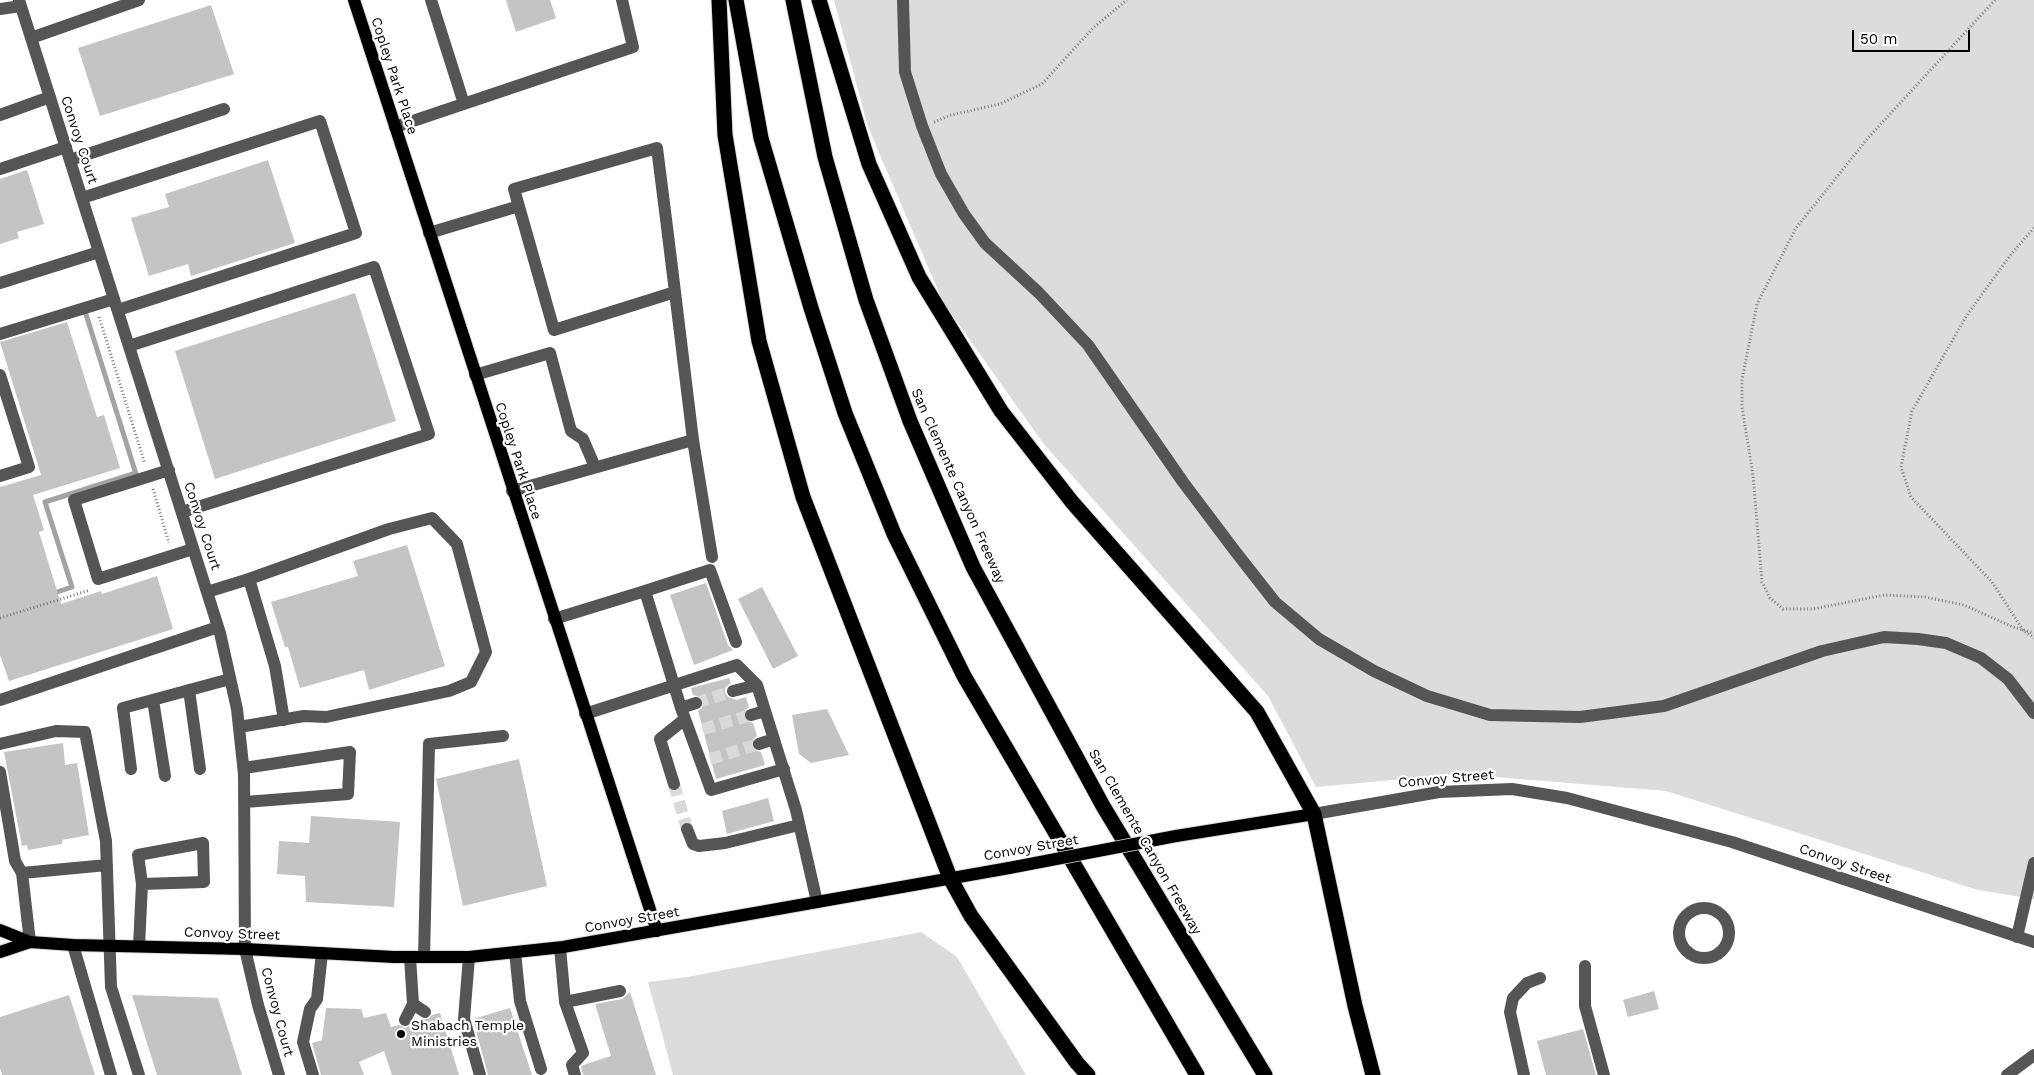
<!DOCTYPE html>
<html>
<head>
<meta charset="utf-8">
<style>
	body { margin:0 }
	#map { position:relative; width:2034px; height:1075px; overflow:hidden; background:#fff; font-family:"Work Sans",sans-serif }
	canvas { display:block }
	.scale { position:absolute; left:1852px; top:30px; width:118px; height:22px; box-sizing:border-box; border:2px solid #000; border-top:0; padding-left:6px; font-size:15px; line-height:18px; white-space:nowrap; color:#000; -webkit-text-stroke:4px #fff; paint-order:stroke }
</style>
</head>
<body>
<div id="map">
<canvas width="2034" height="1075"></canvas>
<div class="scale">50 m</div>
</div>
<script>
const ctx = document.querySelector('canvas').getContext('2d');
ctx.lineJoin = 'round';
function fill(path, color) {
  ctx.fillStyle = color;
  ctx.fill(path, 'evenodd');
}
function shape(rows) {
  const path = new Path2D();
  for (const r of rows) {
    if (r.length === 3) {
      path.moveTo(r[0] + r[2], r[1]);
      path.arc(r[0], r[1], r[2], 0, 2 * Math.PI);
      continue;
    }
    path.moveTo(r[0], r[1]);
    for (let i = 2; i < r.length; i += 2) path.lineTo(r[i], r[i + 1]);
  }
  return path;
}
function trace(path, color, width, dash) {
  ctx.strokeStyle = color;
  ctx.lineWidth = width;
  ctx.lineCap = dash ? 'butt' : 'round';
  ctx.setLineDash(dash || []);
  ctx.stroke(path);
}
function write(font, color, halo, rows, align = 'center') {
  ctx.font = font + ' "Work Sans",sans-serif';
  ctx.lineWidth = 4.5;
  ctx.setLineDash([]);
  ctx.textBaseline = 'middle';
  ctx.strokeStyle = halo;
  ctx.fillStyle = color;
  for (const [text, x, y, turn = 0] of rows) {
    ctx.save();
    ctx.translate(x, y);
    ctx.rotate((+turn || 0) * Math.PI / 180);
    ctx.textAlign = isNaN(turn) ? turn : align;
    if (halo) ctx.strokeText(text, 0, 0);
    ctx.fillText(text, 0, 0);
    ctx.restore();
  }
}
const green = shape([
	[834,0,2034,0,2034,899,1978,890,1666,791,1459,774,1316,787,1268,696,1043,443,943,302,868,127],
	[921,932,957,957,1026,1075,673,1075,648,982,687,977]
]);
const stream = shape([
	[84,308,136,474],
	[51,594,72,587,45,502,136,473]
]);
const building = shape([
	[506,0,550,0,556,18,516,32],
	[211,5,234,74,100,116,78,48],
	[268,160,295,243,191,276,188,264,149,276,131,218,169,207,165,194],
	[27,170,44,224,17,232,19,238,0,244,0,179],
	[355,293,396,421,215,479,175,351],
	[67,322,97,417,104,415,120,468,33,495,44,530,39,532,61,604,101,591,102,594,157,576,173,629,9,681,0,655,0,487,41,475,0,342],
	[407,545,445,666,369,690,364,670,300,688,288,647,285,647,271,602,358,576,353,561],
	[706,583,728,645,733,650,694,665,670,595],
	[762,587,798,656,773,669,738,599],
	[729,678,731,683,725,688,725,693,728,697,736,700,746,697,749,707,745,710,743,717,746,721,753,723,757,736,753,739,751,746,754,750,761,752,765,765,716,779,698,711,702,708,704,701,701,697,693,695,691,688],
	[827,709,849,755,811,763,799,754,792,715],
	[63,743,65,765,77,763,89,835,62,840,62,844,28,850,27,845,22,846,4,752],
	[519,759,547,886,463,906,436,779],
	[768,798,774,821,727,834,722,811],
	[311,816,400,822,394,907,306,902,305,876,277,874,279,841,309,843],
	[1654,991,1659,1009,1628,1017,1623,1000],
	[630,992,656,1075,583,1075,581,1067,583,1065,611,1056,595,1004,622,999],
	[69,995,95,1075,2,1075,0,1068,0,1017],
	[132,995,218,998,242,1075,157,1075],
	[326,1008,361,1009,364,1018,386,1013,391,1027,399,1025,405,1028,410,1026,414,1020,428,1019,432,1015,440,1013,459,1075,392,1075,384,1051,359,1062,364,1075,321,1075,312,1043,322,1040],
	[510,1008,532,1075,488,1075,473,1019],
	[1583,1029,1596,1075,1546,1075,1537,1041]
]);
const minorTunnel = shape([
	[696,703,733,691],
	[703,729,751,715],
	[710,759,759,744],
	[674,784,687,829]
]);
const path = shape([
	[1995,0,1868,138,1796,228,1757,304,1742,380,1742,407,1753,475,1762,582,1770,598,1783,609,1813,609,1884,595,1925,597,1964,605,2013,627,2034,633],
	[934,122,951,115,1000,104,1042,84,1093,28,1127,0],
	[2034,228,2012,253,1967,315,1912,411,1901,467,1911,497,1992,582,2023,630,2034,638],
	[99,317,145,464],
	[153,489,169,543],
	[0,618,90,590]
]);
const minor = shape([
	[19,0,220,633,237,709,244,774,245,949,258,1005,279,1075],
	[431,0,464,104],
	[903,0,905,72,922,126,941,174,964,214,985,243,1039,293,1088,345,1183,482,1235,551,1275,602,1319,639,1374,671,1427,696,1490,715,1580,717,1664,706,1822,651,1884,637,1918,639,1946,643,1981,658,2008,679,2034,713],
	[0,9,21,6],
	[31,38,139,0],
	[0,115,50,97],
	[395,127,633,47,622,0],
	[70,160,224,109],
	[0,169,66,147],
	[82,198,320,121,356,233,118,310],
	[429,233,519,206],
	[0,283,99,252],
	[675,292,554,330,514,189,657,148,666,219,675,292,693,440,712,557],
	[0,334,114,299],
	[129,346,374,267,429,434,182,512],
	[0,375,29,467,0,476],
	[475,375,550,353,571,431,583,439,595,467],
	[169,470,74,500,98,579,193,549],
	[512,491,693,440],
	[645,591,710,570,736,642],
	[207,592,249,579,275,666,284,720],
	[554,619,645,591,681,708,711,790,784,769],
	[189,690,200,769],
	[733,691,757,685],
	[0,700,218,627],
	[153,700,165,776],
	[681,708,696,703],
	[585,714,737,665,757,685,796,810,817,902],
	[751,715,765,711],
	[239,727,304,716,326,717,449,691,471,682,486,652,457,544,432,518,389,529,249,579],
	[0,744,56,731,85,732,106,841,111,987,139,1075],
	[759,744,774,739],
	[244,768,350,752,348,794,245,802],
	[131,769,123,708,230,679],
	[0,772,15,861,22,873,30,942],
	[674,784,660,739,685,719],
	[1314,814,1439,792,1512,789,1567,798,1732,842,2034,942],
	[687,829,693,844,699,846,725,843,799,825],
	[22,873,107,865],
	[1704,933,25],
	[2017,937,2034,863],
	[73,945,111,1075],
	[139,946,142,884,138,855,203,843,204,882,142,884],
	[560,948,565,1002,583,1053,572,1065,575,1075],
	[515,952,520,1001,541,1069],
	[410,957,413,1004,425,1012],
	[424,957,429,744,503,736],
	[469,957,464,1019,480,1075],
	[1585,966,1585,1006,1604,1075],
	[565,1002,620,991],
	[405,1020,413,1004],
	[313,1075,303,1042,310,1009,317,999,322,953],
	[1524,1075,1510,1012,1513,998,1527,983,1540,978],
	[2007,1075,2034,1055]
]);
const major = shape([
	[354,0,657,931],
	[1176,836,1314,814],
	[0,930,30,942,73,945,245,949,394,957,469,957,563,947,1009,868],
	[0,952,30,942]
]);
const highway = shape([
	[719,0,725,135,759,341,803,497,950,878,971,916,1002,959,1077,1063,1088,1075],
	[736,0,761,138,811,308,845,413,894,534,964,676,1197,1075],
	[793,0,825,157,866,300,910,421,973,567,1103,806,1265,1075],
	[819,0,869,164,919,277,1001,411,1072,502,1257,712,1314,814,1355,1006,1373,1075]
]);
const majorBridge = shape([
	[1009,868,1176,836]
]);
const markers = [
	[401,1034,5,"#000"]
];
const streetNames = [
	["Copley Park Place",394,76,72],
	["Convoy Court",79,140,72],
	["Copley Park Place",518,461,72],
	["San Clemente Canyon Freeway",958,486,66],
	["Convoy Court",202,526,72],
	["Convoy Street",1446,779,-5],
	["San Clemente Canyon Freeway",1145,842,60],
	["Convoy Street",1031,848,-10],
	["Convoy Street",1845,864,19],
	["Convoy Street",632,920,-10],
	["Convoy Street",232,934,2],
	["Convoy Court",277,1012,75]
];
const poiNames = [
	["Shabach Temple",411,1026],
	["Ministries",411,1042]
];
fill(green, '#dcdcdc');
trace(stream, '#a3a3a3', 5);
fill(building, '#c4c4c4');
trace(minorTunnel, '#d9d9d9', 12, [12, 6]);
trace(major, '#dbdbdb', 14);
trace(highway, '#dbdbdb', 17);
trace(path, '#777', 3, [1, 2.5]);
trace(minor, '#555', 12);
trace(major, '#000', 12);
trace(highway, '#000', 15);
trace(majorBridge, '#dbdbdb', 14, []);
trace(majorBridge, '#000', 12);
for (const [x, y, r, color] of markers) {
  const dot = new Path2D();
  dot.arc(x, y, r, 0, 2 * Math.PI);
  ctx.fillStyle = color;
  ctx.fill(dot);
  trace(dot, '#fff', 2);
}
write('14px', '#000', '#fff', streetNames);
write('14px', '#000', '#fff', poiNames, 'left');
</script>
</body>
</html>
